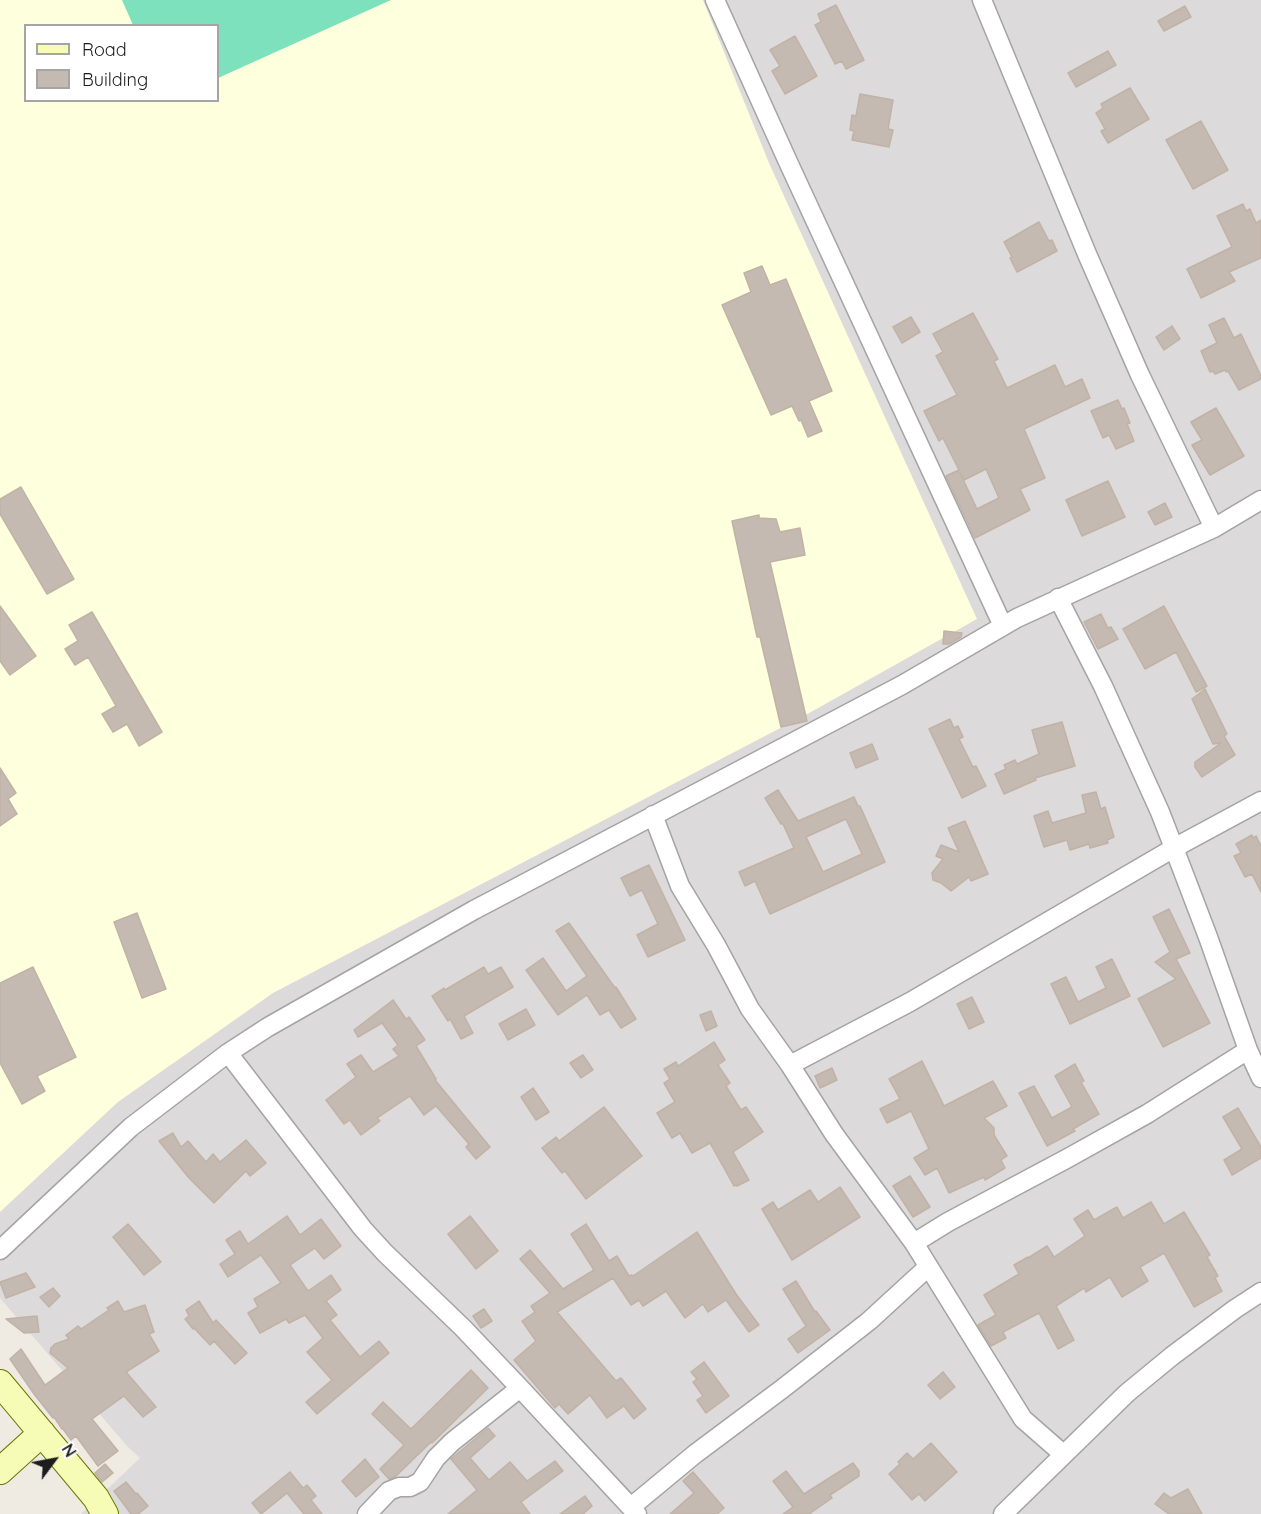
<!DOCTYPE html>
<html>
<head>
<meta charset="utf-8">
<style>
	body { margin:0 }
	#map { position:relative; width:1261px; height:1514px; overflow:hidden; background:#efebe3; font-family:Quicksand,sans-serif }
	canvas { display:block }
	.legend { position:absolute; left:24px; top:24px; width:195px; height:78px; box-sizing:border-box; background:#fff; border:2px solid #a5a5a5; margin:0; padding:8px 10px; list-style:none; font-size:18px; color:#1d1d1d }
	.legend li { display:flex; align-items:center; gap:12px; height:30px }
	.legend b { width:30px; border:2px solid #a5a5a5 }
	.north { position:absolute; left:24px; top:1430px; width:60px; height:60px; -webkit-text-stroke:4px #fff; paint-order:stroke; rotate:58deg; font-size:16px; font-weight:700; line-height:24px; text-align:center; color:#1d1d1d }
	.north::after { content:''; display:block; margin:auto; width:21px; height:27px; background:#1d1d1d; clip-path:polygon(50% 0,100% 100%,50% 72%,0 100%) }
</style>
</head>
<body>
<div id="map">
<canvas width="1261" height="1514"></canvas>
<ul class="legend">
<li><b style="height:8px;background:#f6fbb5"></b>Road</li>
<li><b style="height:16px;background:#c4bab2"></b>Building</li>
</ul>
<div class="north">N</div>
</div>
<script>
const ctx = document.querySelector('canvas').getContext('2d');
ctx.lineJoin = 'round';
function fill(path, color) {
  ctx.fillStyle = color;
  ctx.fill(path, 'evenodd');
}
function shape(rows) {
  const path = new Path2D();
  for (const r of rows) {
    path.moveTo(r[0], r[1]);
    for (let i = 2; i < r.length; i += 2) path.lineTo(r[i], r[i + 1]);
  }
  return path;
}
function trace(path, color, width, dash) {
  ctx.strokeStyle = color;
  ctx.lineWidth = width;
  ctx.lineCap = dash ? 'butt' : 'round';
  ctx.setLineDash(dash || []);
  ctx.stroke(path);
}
const residential = shape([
	[0,0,1261,0,1261,1514,81,1514,140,1458,127,1446,0,1298],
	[26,26,218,26,218,100,26,100]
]);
const education = shape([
	[0,0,703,0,769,163,977,619,811,712,273,993,118,1102,0,1212],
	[26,26,218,26,218,100,26,100]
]);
const pitch = shape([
	[122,0,391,0,218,78,218,26,133,25]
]);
const building = shape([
	[836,5,864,60,846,69,842,61,835,64,815,25,821,22,818,14,836,5],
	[1185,6,1191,17,1164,31,1158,21,1185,6],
	[795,36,817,76,785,94,772,71,780,66,770,50,795,36],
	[1108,51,1116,65,1076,87,1068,73,1108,51],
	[1130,88,1149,119,1108,143,1101,131,1105,129,1096,113,1103,108,1101,104,1130,88],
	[860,94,893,100,888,129,893,130,889,147,852,140,854,131,850,130,852,115,856,116,860,94],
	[1201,121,1228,170,1193,189,1166,140,1201,121],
	[1243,204,1246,211,1250,209,1256,223,1261,220,1261,258,1229,272,1235,281,1201,298,1187,269,1232,247,1217,216,1243,204],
	[1039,222,1049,241,1052,240,1057,251,1017,272,1010,258,1012,257,1004,242,1039,222],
	[762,266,770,285,786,279,832,391,809,401,822,431,808,437,801,420,799,421,792,406,771,415,722,305,751,292,744,273,762,266],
	[973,313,998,359,994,361,1007,388,1055,365,1065,387,1082,379,1090,398,1024,429,1045,478,1020,489,1030,510,975,538,946,476,959,470,943,438,939,441,924,411,957,395,936,356,943,352,933,334,973,313],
	[986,469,999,498,977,509,960,473,964,480,986,469],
	[911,317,920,332,902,343,893,327,911,317],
	[1224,318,1234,338,1241,334,1261,376,1261,379,1239,390,1228,371,1226,372,1225,370,1215,374,1213,371,1210,372,1201,351,1217,343,1209,325,1224,318],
	[1172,326,1180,339,1164,350,1156,337,1172,326],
	[1118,400,1122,409,1124,408,1130,423,1127,424,1134,441,1116,449,1109,435,1103,438,1091,411,1118,400],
	[1216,408,1244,456,1210,475,1192,445,1202,440,1191,422,1216,408],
	[1108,481,1125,517,1082,536,1066,500,1108,481],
	[21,487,74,579,47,594,0,514,0,499,21,487],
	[1165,503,1172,517,1155,525,1148,512,1165,503],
	[759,515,759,518,776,519,780,532,800,528,805,555,770,562,807,721,781,727,760,637,757,637,732,521,759,515],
	[0,606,36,656,10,675,0,661,0,606],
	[1164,606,1207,686,1196,692,1176,652,1145,669,1123,629,1164,606],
	[92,612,162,732,139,746,127,724,113,732,102,714,116,706,88,657,75,665,65,649,78,641,69,625,92,612],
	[1101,614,1108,628,1111,627,1118,639,1098,649,1084,622,1101,614],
	[944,631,962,633,961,637,949,644,943,644,944,631],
	[1205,689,1227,734,1224,736,1235,755,1202,777,1195,767,1195,762,1221,743,1213,744,1192,699,1205,689],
	[950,719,954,728,958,726,963,737,959,739,973,767,976,766,986,786,962,798,929,729,950,719],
	[1062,722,1075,766,1035,778,1036,780,1004,794,995,774,1006,769,1004,765,1015,760,1017,764,1039,754,1032,730,1062,722],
	[872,744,878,759,856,768,850,753,872,744],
	[0,768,16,793,8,799,17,814,0,826,0,768],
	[778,790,798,821,854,797,858,806,860,806,885,862,770,914,755,881,745,886,739,872,794,848,783,824,781,824,765,798,778,790],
	[846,819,862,854,823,872,806,837,846,819],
	[1096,792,1101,809,1105,807,1114,837,1107,840,1108,843,1090,848,1089,844,1070,850,1067,840,1044,847,1034,816,1048,811,1052,823,1086,813,1082,795,1096,792],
	[965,821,988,874,971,881,969,877,951,891,941,883,933,880,932,873,943,859,936,856,941,845,959,852,948,828,965,821],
	[1252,835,1253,838,1256,836,1261,846,1261,892,1252,874,1245,877,1234,856,1241,853,1236,844,1252,835],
	[649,865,685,940,648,957,637,935,658,924,642,890,630,896,621,878,649,865],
	[1169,909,1190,953,1176,959,1210,1023,1163,1047,1138,999,1176,979,1155,962,1170,952,1153,917,1169,909],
	[137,913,166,989,142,998,114,922,137,913],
	[569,923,615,988,616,987,636,1019,621,1028,609,1010,600,1015,587,995,558,1015,526,970,543,958,566,991,587,976,556,931,569,923],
	[1112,959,1130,996,1070,1024,1051,984,1066,977,1078,1002,1106,988,1096,967,1112,959],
	[33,967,76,1057,37,1076,45,1091,22,1104,0,1063,0,983,33,967],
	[484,967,488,974,501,967,513,987,464,1016,473,1033,461,1039,450,1019,448,1021,432,996,444,988,445,990,484,967],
	[972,997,984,1022,969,1029,957,1004,972,997],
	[393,1000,406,1019,409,1017,425,1040,416,1046,436,1079,435,1080,490,1147,476,1159,466,1147,469,1144,436,1106,424,1115,410,1096,377,1118,380,1121,361,1135,350,1120,344,1124,326,1100,356,1077,347,1064,361,1055,373,1072,399,1056,393,1049,398,1045,382,1023,358,1037,354,1030,393,1000],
	[526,1009,535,1025,508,1040,499,1024,526,1009],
	[711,1011,717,1026,706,1031,700,1015,711,1011],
	[714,1042,725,1060,718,1065,730,1083,726,1086,741,1110,746,1107,763,1132,733,1152,749,1180,737,1186,736,1185,734,1186,710,1143,692,1153,680,1133,672,1138,657,1113,675,1102,664,1083,670,1079,664,1069,676,1062,678,1066,714,1042],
	[583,1055,593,1070,581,1078,570,1063,583,1055],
	[922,1061,944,1106,993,1081,1007,1106,984,1118,994,1128,994,1135,1007,1156,1001,1160,1005,1168,985,1180,984,1177,949,1193,937,1168,925,1175,914,1158,929,1149,911,1111,887,1123,880,1109,900,1099,889,1079,922,1061],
	[1075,1064,1084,1081,1081,1082,1099,1114,1073,1129,1075,1131,1047,1146,1019,1093,1034,1086,1052,1118,1072,1107,1055,1076,1075,1064],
	[832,1068,837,1080,820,1088,815,1076,832,1068],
	[533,1088,549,1112,536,1120,521,1097,533,1088],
	[604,1107,642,1156,586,1199,565,1171,562,1173,542,1148,556,1137,559,1141,604,1107],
	[1238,1108,1261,1147,1261,1158,1232,1175,1224,1160,1242,1149,1223,1117,1238,1108],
	[173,1133,181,1147,188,1141,206,1162,213,1154,220,1162,246,1140,266,1163,250,1176,246,1171,214,1203,189,1178,159,1141,173,1133],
	[910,1176,930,1207,913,1217,893,1186,910,1176],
	[840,1187,860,1217,792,1260,762,1209,773,1202,778,1210,810,1190,818,1202,840,1187],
	[1151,1202,1164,1224,1184,1212,1210,1255,1207,1257,1218,1276,1215,1278,1222,1291,1194,1307,1164,1253,1140,1267,1148,1281,1122,1297,1110,1277,1086,1292,1084,1288,1056,1306,1074,1340,1058,1349,1039,1313,1003,1332,1006,1338,991,1346,978,1325,996,1315,984,1295,1019,1274,1014,1265,1028,1257,1028,1258,1047,1246,1054,1257,1085,1236,1074,1219,1088,1210,1094,1220,1117,1207,1123,1218,1151,1202],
	[287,1216,300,1235,321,1219,341,1246,324,1259,315,1248,290,1265,308,1291,331,1275,341,1290,326,1301,337,1315,330,1320,360,1357,379,1341,389,1353,317,1414,306,1402,332,1380,307,1352,323,1338,305,1315,289,1323,286,1319,260,1333,248,1313,258,1307,254,1299,281,1283,261,1255,228,1277,220,1264,235,1254,226,1240,240,1231,248,1244,287,1216],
	[470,1216,498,1251,476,1269,448,1234,470,1216],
	[128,1224,161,1262,144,1275,113,1237,128,1224],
	[586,1224,609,1261,617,1256,629,1276,632,1275,633,1276,697,1232,736,1294,759,1325,749,1332,726,1300,708,1312,703,1304,685,1318,666,1291,643,1306,639,1300,631,1305,613,1278,557,1312,616,1381,621,1378,646,1409,634,1419,624,1406,607,1418,590,1395,568,1414,559,1404,555,1408,514,1360,536,1341,522,1321,535,1312,531,1306,550,1293,520,1259,530,1250,563,1289,594,1270,571,1234,586,1224],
	[26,1273,35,1287,6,1298,0,1282,26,1273],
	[796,1281,815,1312,816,1311,830,1330,798,1353,788,1339,806,1326,783,1289,796,1281],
	[53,1288,60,1296,49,1307,40,1297,53,1288],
	[118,1301,124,1312,145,1305,154,1332,149,1334,159,1351,126,1372,156,1407,143,1417,124,1396,92,1419,118,1451,98,1466,76,1436,71,1440,63,1429,62,1429,54,1417,53,1418,34,1394,10,1359,21,1349,45,1385,68,1368,50,1353,51,1348,55,1344,69,1339,66,1335,78,1326,81,1329,109,1310,107,1308,118,1301],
	[199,1301,213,1323,216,1320,247,1353,235,1364,214,1341,210,1345,194,1328,193,1329,185,1319,189,1316,186,1310,199,1301],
	[484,1309,492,1321,481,1328,473,1316,484,1309],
	[37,1316,39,1332,24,1333,6,1319,37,1316],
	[704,1362,729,1396,706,1413,697,1400,703,1396,693,1382,697,1379,691,1372,704,1362],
	[471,1370,488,1388,432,1443,431,1442,396,1476,389,1479,380,1469,404,1445,372,1414,383,1402,411,1429,471,1370],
	[943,1372,955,1387,940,1399,928,1385,943,1372],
	[488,1428,495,1436,470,1458,489,1480,510,1462,527,1481,555,1461,563,1471,521,1502,530,1514,448,1514,477,1490,451,1459,488,1428],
	[931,1443,957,1472,925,1501,919,1494,912,1500,889,1474,900,1464,898,1462,907,1453,913,1459,931,1443],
	[365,1459,379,1477,356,1497,342,1481,365,1459],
	[853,1463,859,1471,859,1476,830,1495,832,1498,809,1514,783,1514,793,1507,773,1481,786,1471,804,1494,853,1463],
	[105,1464,113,1473,102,1482,95,1473,105,1464],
	[290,1472,303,1488,307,1485,316,1496,311,1500,322,1514,304,1514,287,1493,261,1514,252,1503,290,1472],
	[693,1472,724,1508,717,1514,670,1514,694,1493,683,1481,693,1472],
	[126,1482,136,1494,137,1493,148,1506,138,1514,131,1514,114,1491,126,1482],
	[1188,1489,1202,1514,1169,1514,1155,1504,1164,1493,1171,1498,1188,1489],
	[585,1496,592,1506,583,1514,560,1514,585,1496]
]);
const street = shape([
	[715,0,789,164,1003,626],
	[982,0,1087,254,1140,375,1214,528],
	[1058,598,1103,686,1160,812,1174,848,1261,801],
	[653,815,680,886,716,945,750,1009,790,1065,834,1134,914,1243,1023,1419,1063,1454],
	[228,1053,363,1229,385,1253,463,1328,520,1388,637,1514],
	[790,1065,910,1002,1174,848,1208,937,1248,1050,1261,1078],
	[914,1243,948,1222,1068,1158,1147,1114,1248,1050],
	[0,1250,131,1127,228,1053,268,1027,474,910,902,685,1017,618,1214,528,1261,500],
	[631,1507,695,1454,782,1389,869,1321,928,1267],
	[367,1514,389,1491,399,1487,410,1487,420,1482,436,1458,452,1442,520,1388],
	[1003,1514,1127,1393,1172,1356,1235,1309,1261,1292]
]);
const secondary = shape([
	[0,1383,96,1498,105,1514],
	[0,1471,42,1433]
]);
fill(residential, '#dcdada');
fill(education, '#feffdc');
fill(pitch, '#7ee1bd');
fill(building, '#c4bab2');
trace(building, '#c1b2a5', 1.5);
trace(street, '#a4a4a4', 21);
trace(secondary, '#697801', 28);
trace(street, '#fff', 18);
trace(secondary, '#f6fbb5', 26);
</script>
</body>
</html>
